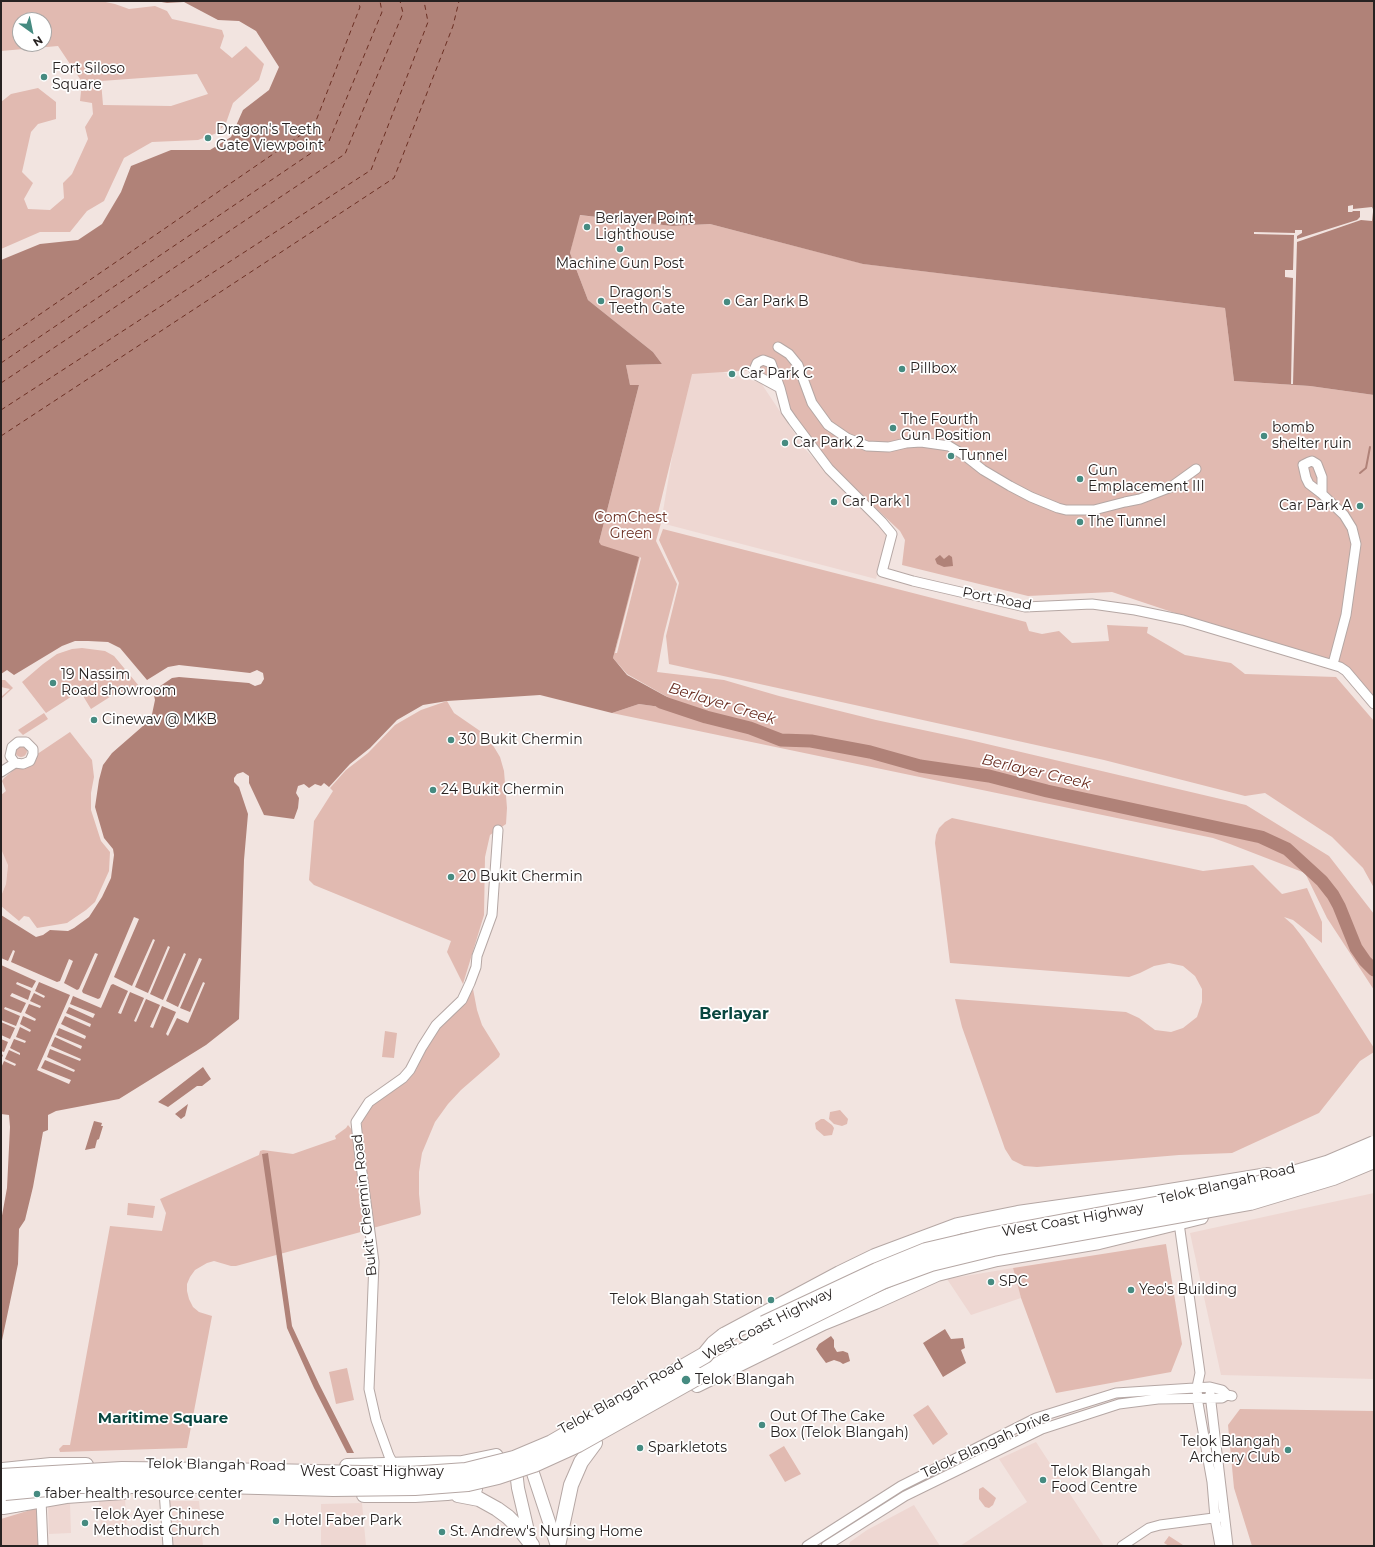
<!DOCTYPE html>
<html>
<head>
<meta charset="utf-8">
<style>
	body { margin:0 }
	#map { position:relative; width:1375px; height:1547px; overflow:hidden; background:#f2e4e0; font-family:Montserrat,sans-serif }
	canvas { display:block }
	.frame { position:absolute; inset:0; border:2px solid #272221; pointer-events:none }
	.north { position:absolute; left:12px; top:12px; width:40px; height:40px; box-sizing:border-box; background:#fff; border:1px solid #a9a7a6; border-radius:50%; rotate:147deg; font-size:11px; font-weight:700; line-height:16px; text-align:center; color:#272221 }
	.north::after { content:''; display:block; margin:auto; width:14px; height:18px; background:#468b81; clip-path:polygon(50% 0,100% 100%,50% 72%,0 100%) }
</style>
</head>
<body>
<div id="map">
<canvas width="1375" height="1547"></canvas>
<div class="frame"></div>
<div class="north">N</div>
</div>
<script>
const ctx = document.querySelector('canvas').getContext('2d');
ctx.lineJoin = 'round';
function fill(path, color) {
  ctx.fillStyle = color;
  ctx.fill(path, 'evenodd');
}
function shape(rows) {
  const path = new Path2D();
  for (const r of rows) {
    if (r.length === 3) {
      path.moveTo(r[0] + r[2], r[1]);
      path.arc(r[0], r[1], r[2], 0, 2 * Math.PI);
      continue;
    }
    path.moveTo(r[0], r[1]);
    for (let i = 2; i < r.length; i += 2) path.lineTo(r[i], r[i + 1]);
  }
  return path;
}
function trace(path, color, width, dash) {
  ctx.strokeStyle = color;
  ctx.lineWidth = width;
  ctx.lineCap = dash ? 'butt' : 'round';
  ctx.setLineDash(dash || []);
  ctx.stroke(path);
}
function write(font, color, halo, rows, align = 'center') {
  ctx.font = font + ' Montserrat,sans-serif';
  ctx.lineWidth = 3.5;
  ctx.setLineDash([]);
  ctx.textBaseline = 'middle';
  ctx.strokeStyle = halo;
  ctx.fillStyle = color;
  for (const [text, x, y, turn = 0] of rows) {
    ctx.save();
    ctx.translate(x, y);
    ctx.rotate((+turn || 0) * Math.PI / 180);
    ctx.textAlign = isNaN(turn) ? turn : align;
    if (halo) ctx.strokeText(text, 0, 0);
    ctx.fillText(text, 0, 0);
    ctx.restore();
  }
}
const built = shape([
	[688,362,761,383,805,449,888,536,876,579,661,523],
	[1,849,8,864,6,884,1,896],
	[1374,1193,1374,1379,1221,1375,1190,1233],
	[1013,1268,1021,1298,971,1315,947,1279],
	[1036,1442,1104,1546,960,1546,1027,1502,999,1459],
	[99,1499,125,1499,127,1532,101,1533],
	[167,1501,199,1501,203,1546,172,1546],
	[70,1503,71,1533,49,1534,48,1504],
	[362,1503,366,1546,321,1546,321,1504],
	[914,1505,940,1546,849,1546,850,1542,867,1530]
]);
const green = shape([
	[1,1,101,1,115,4,129,9,155,6,167,11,172,19,222,30,224,36,220,48,232,58,246,46,264,64,259,80,233,103,226,123,217,133,198,140,152,142,124,158,104,201,87,211,70,232,40,232,1,249,1,102,11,94,38,88,56,102,56,119,38,124,31,132,22,172,33,183,24,199,28,209,50,210,64,198,63,183,72,174,88,139,85,127,93,114,92,103,80,101,82,82,58,46,1,51],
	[20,20,44,20,44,44,20,44],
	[197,74,208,94,171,106,103,105,101,81],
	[579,215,672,226,710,224,864,264,1225,308,1234,381,1310,386,1374,395,1374,697,1341,664,1223,629,1112,592,1028,596,902,565,905,540,900,531,832,467,790,410,784,386,754,370,692,374,657,517,661,523,656,541,677,584,664,634,657,672,724,680,779,696,876,720,970,740,1246,805,1329,856,1374,914,1374,990,1327,918,1305,873,1230,844,1213,838,612,713,639,704,675,709,678,703,627,674,613,658,618,639,599,542,639,385,630,386,626,365,662,364,653,352,588,300,570,253],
	[663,529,1026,622,1029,631,1042,634,1059,631,1072,643,1109,641,1107,625,1148,627,1147,633,1185,655,1231,663,1245,674,1336,677,1374,721,1374,888,1363,868,1332,837,1265,793,1245,796,1104,760,669,664,666,636,679,583,659,540],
	[82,648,105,651,114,656,139,686,129,692,116,693,91,709,80,691,46,713,22,682,43,664,57,654,72,649],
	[1,680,5,680,13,688,1,699,1,697,10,689,1,687],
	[447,701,454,713,483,733,494,747,500,757,504,771,507,808,506,824,490,835,485,857,484,915,463,984,447,952,451,941,314,885,309,880,314,821,333,791,330,788,346,770,368,753,395,725,421,710],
	[44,713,48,719,23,735,18,730],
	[70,732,92,760,94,777,91,793,91,810,101,841,110,852,109,871,95,902,86,910,67,923,37,928,29,917,24,916,19,921,1,906,1,896,6,884,8,865,1,849,1,795,6,791,2,781,4,778,15,769],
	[21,751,6],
	[952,818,1203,871,1253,865,1282,894,1307,888,1322,922,1322,943,1293,920,1284,917,1293,925,1304,939,1374,1048,1374,1052,1360,1061,1319,1113,1232,1153,1179,1155,1037,1167,1024,1166,1012,1160,1005,1149,962,1027,955,999,1126,1012,1139,1018,1155,1030,1171,1032,1183,1028,1197,1017,1202,1002,1202,989,1195,976,1183,966,1169,963,1154,966,1140,973,1129,977,950,963,935,843,936,835,939,828,945,822],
	[473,989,477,1010,482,1025,500,1054,499,1057,461,1090,448,1104,435,1122,422,1153,419,1172,419,1194,421,1213,420,1215,373,1228,360,1133,362,1121,368,1110,376,1101,409,1079,416,1070,426,1048,439,1028,464,1003],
	[385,1031,397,1033,394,1058,382,1057],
	[840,1110,848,1119,847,1124,842,1126,834,1124,829,1119,830,1112],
	[821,1119,824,1119,832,1125,834,1128,832,1135,824,1136,816,1129,815,1123],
	[348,1125,352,1130,368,1230,236,1266,231,1266,214,1261,207,1263,195,1270,190,1277,187,1284,187,1291,189,1299,193,1307,199,1312,212,1316,187,1448,60,1452,59,1449,63,1445,70,1445,110,1226,162,1231,166,1213,160,1199,259,1155,260,1151,263,1150,293,1154,336,1139,335,1136,346,1128],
	[128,1203,155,1206,153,1218,127,1215],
	[1166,1244,1182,1344,1171,1372,1056,1393,1021,1298,1013,1268],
	[347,1368,354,1400,336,1404,329,1372],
	[928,1405,948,1434,933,1445,913,1415],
	[1240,1409,1374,1411,1374,1546,1252,1546,1234,1488,1228,1425],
	[784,1446,801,1474,785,1482,769,1455],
	[983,1487,996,1498,993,1505,989,1508,985,1507,979,1499,979,1489],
	[37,1508,38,1546,1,1546,1,1519],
	[1169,1536,1183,1545,1182,1546,1169,1546,1164,1543]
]);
const water = shape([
	[156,1,1374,1,1374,395,1310,386,1234,381,1225,308,863,264,710,224,672,226,580,215,570,253,588,300,653,352,662,364,626,365,630,385,639,385,599,542,601,545,639,557,613,658,627,675,678,703,675,709,639,704,612,713,540,695,447,701,423,705,397,720,370,748,350,764,329,787,324,783,321,786,315,784,309,788,304,784,298,786,296,793,299,798,298,808,294,819,264,815,249,783,249,776,243,772,237,774,234,778,234,782,239,787,248,814,244,860,239,1019,206,1045,119,1099,56,1111,48,1115,48,1130,43,1132,33,1187,25,1220,19,1229,18,1264,1,1345,1,1221,7,1188,10,1127,9,1115,1,1114,1,915,36,937,43,935,50,930,68,931,74,928,89,917,102,897,111,878,114,855,113,849,104,838,95,807,99,780,103,765,112,753,151,719,155,700,153,691,172,678,179,677,249,683,255,686,261,684,264,679,263,673,257,670,250,673,179,665,168,667,147,680,120,648,108,642,88,641,75,641,62,646,14,675,7,670,1,674,1,260,40,244,78,240,102,224,121,192,131,166,171,150,210,150,231,137,243,110,269,90,279,67,256,31,239,21,218,20,184,2,167,3],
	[940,555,944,559,949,555,952,557,953,566,944,567,937,564,935,559],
	[203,1067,211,1079,202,1086,197,1086,168,1107,158,1102],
	[188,1104,185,1116,181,1119,175,1114],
	[94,1121,102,1123,101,1126,103,1126,99,1139,97,1140,95,1148,85,1150],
	[268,1153,292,1326,319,1384,354,1453,347,1453,314,1388,287,1328,262,1154],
	[945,1329,951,1339,963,1338,965,1348,961,1350,966,1363,943,1377,923,1343],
	[831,1336,834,1340,834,1347,837,1352,843,1351,848,1353,850,1361,843,1364,840,1362,834,1360,826,1363,820,1355,816,1349,819,1344]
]);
const pier = shape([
	[1353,205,1353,209,1372,207,1374,211,1373,212,1372,221,1361,220,1297,242,1293,384,1291,384,1293,278,1285,277,1285,270,1293,270,1294,235,1254,234,1254,232,1295,233,1295,230,1302,230,1302,233,1297,236,1297,239,1357,220,1360,217,1360,211,1353,211,1352,212,1348,212,1348,206],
	[640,557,641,558,617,653,615,653],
	[134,917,139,919,114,977,132,986,153,939,155,940,135,987,148,993,168,946,170,947,150,994,163,1000,184,953,186,954,166,1001,178,1007,199,958,202,959,180,1008,190,1012,203,982,205,983,188,1023,177,1018,168,1036,166,1034,176,1012,162,1006,153,1028,150,1027,160,1005,146,999,136,1022,134,1021,144,998,130,992,121,1014,118,1013,128,991,113,984,111,985,101,1008,73,996,70,1004,95,1014,93,1018,69,1007,66,1013,91,1024,90,1027,65,1016,61,1024,86,1036,85,1039,59,1028,56,1035,82,1046,81,1049,55,1037,51,1046,81,1059,80,1061,50,1049,47,1057,75,1070,74,1072,45,1060,41,1068,71,1080,69,1084,37,1070,70,995,39,982,35,991,45,996,44,998,34,993,30,1001,41,1006,40,1008,29,1004,25,1013,36,1019,35,1021,23,1016,20,1024,31,1030,30,1032,20,1027,16,1037,26,1041,25,1043,14,1039,10,1048,20,1053,20,1055,9,1050,5,1059,16,1064,15,1066,4,1061,1,1068,1,1060,3,1055,1,1054,1,1051,4,1052,8,1042,1,1039,1,1035,10,1039,15,1028,1,1022,1,1020,16,1026,20,1016,4,1009,5,1007,21,1013,26,1003,10,996,12,993,28,1000,31,991,16,984,17,982,32,988,36,981,1,965,1,958,8,961,13,950,15,951,11,962,57,982,60,981,69,959,73,961,64,983,77,990,79,989,95,953,98,954,82,991,83,993,98,999,100,998]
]);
const stream = shape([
	[1360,473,1366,468,1370,447]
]);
const river = shape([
	[661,702,706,717,750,728,781,740,811,741,870,752,920,766,989,776,1047,791,1261,837,1287,849,1322,881,1333,895,1339,906,1356,948,1365,961,1374,970]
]);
const ferry = shape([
	[1,341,314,126,360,7,358,1],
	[1,363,329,141,382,12,380,1],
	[1,383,345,154,403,13,400,1],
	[1,410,371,170,428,22,424,1],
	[1,436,394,178,453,26,459,1]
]);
const street = shape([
	[778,347,789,354,798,365,812,403,828,425,847,438,867,446,889,447,906,443,921,442,949,446,964,455,983,470,1010,486,1031,497,1058,508,1066,510,1094,510,1125,502,1140,499,1171,487,1196,469],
	[780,388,756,375,754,370,757,363,763,360,771,363,780,388,786,411,793,421,829,469,882,522,892,534,882,572,913,581,1025,607,1092,604,1135,610,1183,620,1340,667,1346,671,1374,704],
	[1322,494,1322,477,1317,464,1312,461,1309,462,1303,465,1306,478,1309,484,1322,494,1344,515,1352,528,1356,544,1346,615,1333,664],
	[1,772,15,763,23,764,30,761,33,754,33,749,26,742,18,742,12,747,10,756,15,763],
	[1179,1223,1200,1373,1197,1387,1198,1403,1212,1482,1215,1518,1220,1546],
	[1210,1394,1228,1546],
	[396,1469,389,1456,376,1420,369,1389,374,1262,359,1150,356,1122,369,1102,403,1078,410,1070,422,1047,436,1025,462,1000,470,983,476,967,477,956,492,915,498,830],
	[164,1491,168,1546],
	[41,1500,43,1546],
	[807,1546,901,1486,1036,1418,1116,1393,1210,1387,1222,1390,1227,1395,1232,1396],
	[826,1546,905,1496,1042,1429,1119,1404,1158,1399,1222,1398,1227,1395],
	[1122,1546,1149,1528,1160,1525,1221,1517]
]);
const secondary = shape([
	[528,1458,557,1546],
	[515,1462,518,1488,531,1544]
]);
const primary = shape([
	[697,1385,823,1323,875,1302,937,1274,997,1259,1099,1242,1201,1217],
	[347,1466,462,1463,496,1456],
	[3,1470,51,1465,86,1465],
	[364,1495,415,1495,447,1493,475,1489],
	[458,1495,479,1499,497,1509,508,1517,518,1527,532,1545],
	[3,1507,66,1496,123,1492],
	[558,1546,571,1485,581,1462,595,1443]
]);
const highway = shape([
	[724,1336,840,1274,875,1257,958,1226,1018,1214,1145,1196,1268,1176],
	[699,1376,769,1337],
	[1,1504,14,1504]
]);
const highwayBridge = shape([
	[764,1324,877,1271,926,1251,990,1236,1246,1188,1327,1164,1374,1144],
	[769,1337,882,1281,931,1263,993,1248,1250,1202,1333,1177,1374,1160],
	[1,1477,122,1470,221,1471,409,1475,466,1471,514,1459,552,1443,705,1355,714,1344,724,1336],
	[5,1492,80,1485,221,1485,333,1488,415,1487,468,1483,498,1476,534,1464,578,1444,699,1376]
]);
const markers = [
	[44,77,4,"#468b81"],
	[208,138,4,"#468b81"],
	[587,227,4,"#468b81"],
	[620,249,4,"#468b81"],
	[601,301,4,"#468b81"],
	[727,302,4,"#468b81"],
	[902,369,4,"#468b81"],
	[732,374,4,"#468b81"],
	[893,428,4,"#468b81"],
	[1264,436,4,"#468b81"],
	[785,443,4,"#468b81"],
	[951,456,4,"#468b81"],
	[1080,479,4,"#468b81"],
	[834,502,4,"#468b81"],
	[1360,506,4,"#468b81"],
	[1080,522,4,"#468b81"],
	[53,683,4,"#468b81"],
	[94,720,4,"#468b81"],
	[451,740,4,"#468b81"],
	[433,790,4,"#468b81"],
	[451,877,4,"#468b81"],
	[991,1282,4,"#468b81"],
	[1131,1290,4,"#468b81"],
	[771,1300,4,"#468b81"],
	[686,1380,5,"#468b81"],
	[762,1425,4,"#468b81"],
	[640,1448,4,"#468b81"],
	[1288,1450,4,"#468b81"],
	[1043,1480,4,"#468b81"],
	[37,1494,4,"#468b81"],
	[276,1521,4,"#468b81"],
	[85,1523,4,"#468b81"],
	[442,1532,4,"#468b81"]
];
const poiNames = [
	["Fort Siloso",52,69],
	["Square",52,85],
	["Dragon's Teeth",216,130],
	["Gate Viewpoint",216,146],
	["Berlayer Point",595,219],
	["Lighthouse",595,235],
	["Machine Gun Post",620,264,"center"],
	["Dragon's",609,293],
	["Teeth Gate",609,309],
	["Car Park B",735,302],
	["Pillbox",910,369],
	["Car Park C",740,374],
	["The Fourth",901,420],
	["Gun Position",901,436],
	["bomb",1272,428],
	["shelter ruin",1272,444],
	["Car Park 2",793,443],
	["Tunnel",959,456],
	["Gun",1088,471],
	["Emplacement III",1088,487],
	["Car Park 1",842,502],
	["Car Park A",1352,506,"right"],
	["The Tunnel",1088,522],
	["19 Nassim",61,675],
	["Road showroom",61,691],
	["Cinewav @ MKB",102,720],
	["30 Bukit Chermin",459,740],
	["24 Bukit Chermin",441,790],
	["20 Bukit Chermin",459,877],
	["SPC",999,1282],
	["Yeo's Building",1139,1290],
	["Telok Blangah Station",763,1300,"right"],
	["Telok Blangah",695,1380],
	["Out Of The Cake",770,1417],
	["Box (Telok Blangah)",770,1433],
	["Telok Blangah",1280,1442,"right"],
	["Archery Club",1280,1458,"right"],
	["Sparkletots",648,1448],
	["Telok Blangah",1051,1472],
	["Food Centre",1051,1488],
	["faber health resource center",45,1494],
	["Telok Ayer Chinese",93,1515],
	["Methodist Church",93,1531],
	["Hotel Faber Park",284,1521],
	["St. Andrew's Nursing Home",450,1532]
];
const parkNames = [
	["ComChest",631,518],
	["Green",631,534]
];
const streetNames = [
	["Port Road",997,599,11],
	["Telok Blangah Road",1227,1184,-13],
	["Bukit Chermin Road",365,1205,-96],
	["West Coast Highway",1073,1220,-10],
	["West Coast Highway",768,1324,-27],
	["Telok Blangah Road",621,1397,-29],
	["Telok Blangah Drive",986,1445,-25],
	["Telok Blangah Road",216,1465,1],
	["West Coast Highway",372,1472]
];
const waterNames = [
	["Berlayer Creek",722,704,17],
	["Berlayer Creek",1036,772,13]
];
const neighbourhoodNames = [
	["Maritime Square",163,1419]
];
const quarterNames = [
	["Berlayar",734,1014]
];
fill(built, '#eed7d2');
fill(green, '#e1bab1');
fill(water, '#b08278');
fill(pier, '#f2e4e0');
trace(stream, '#b08278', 2);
trace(river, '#b08278', 13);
trace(ferry, '#6b2f23', 1, [5, 4]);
trace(street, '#b5a7a4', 11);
trace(secondary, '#b5a7a4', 14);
trace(primary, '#b5a7a4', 16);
trace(highway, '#b5a7a4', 18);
trace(street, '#fff', 9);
trace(secondary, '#fff', 12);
trace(primary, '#fff', 14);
trace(highway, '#fff', 16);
trace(highwayBridge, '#b5a7a4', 18, []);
trace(highwayBridge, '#fff', 16);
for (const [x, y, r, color] of markers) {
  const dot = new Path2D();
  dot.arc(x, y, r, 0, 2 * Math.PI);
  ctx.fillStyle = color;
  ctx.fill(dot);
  trace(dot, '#fff', 1.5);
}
write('14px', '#272221', '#fff', poiNames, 'left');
write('14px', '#6c3024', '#fff', parkNames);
write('14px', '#272221', '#fff', streetNames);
write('italic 15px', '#6b2f23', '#fff', waterNames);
write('bold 15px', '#094740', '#fff', neighbourhoodNames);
write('bold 16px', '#094740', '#fff', quarterNames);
</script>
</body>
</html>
